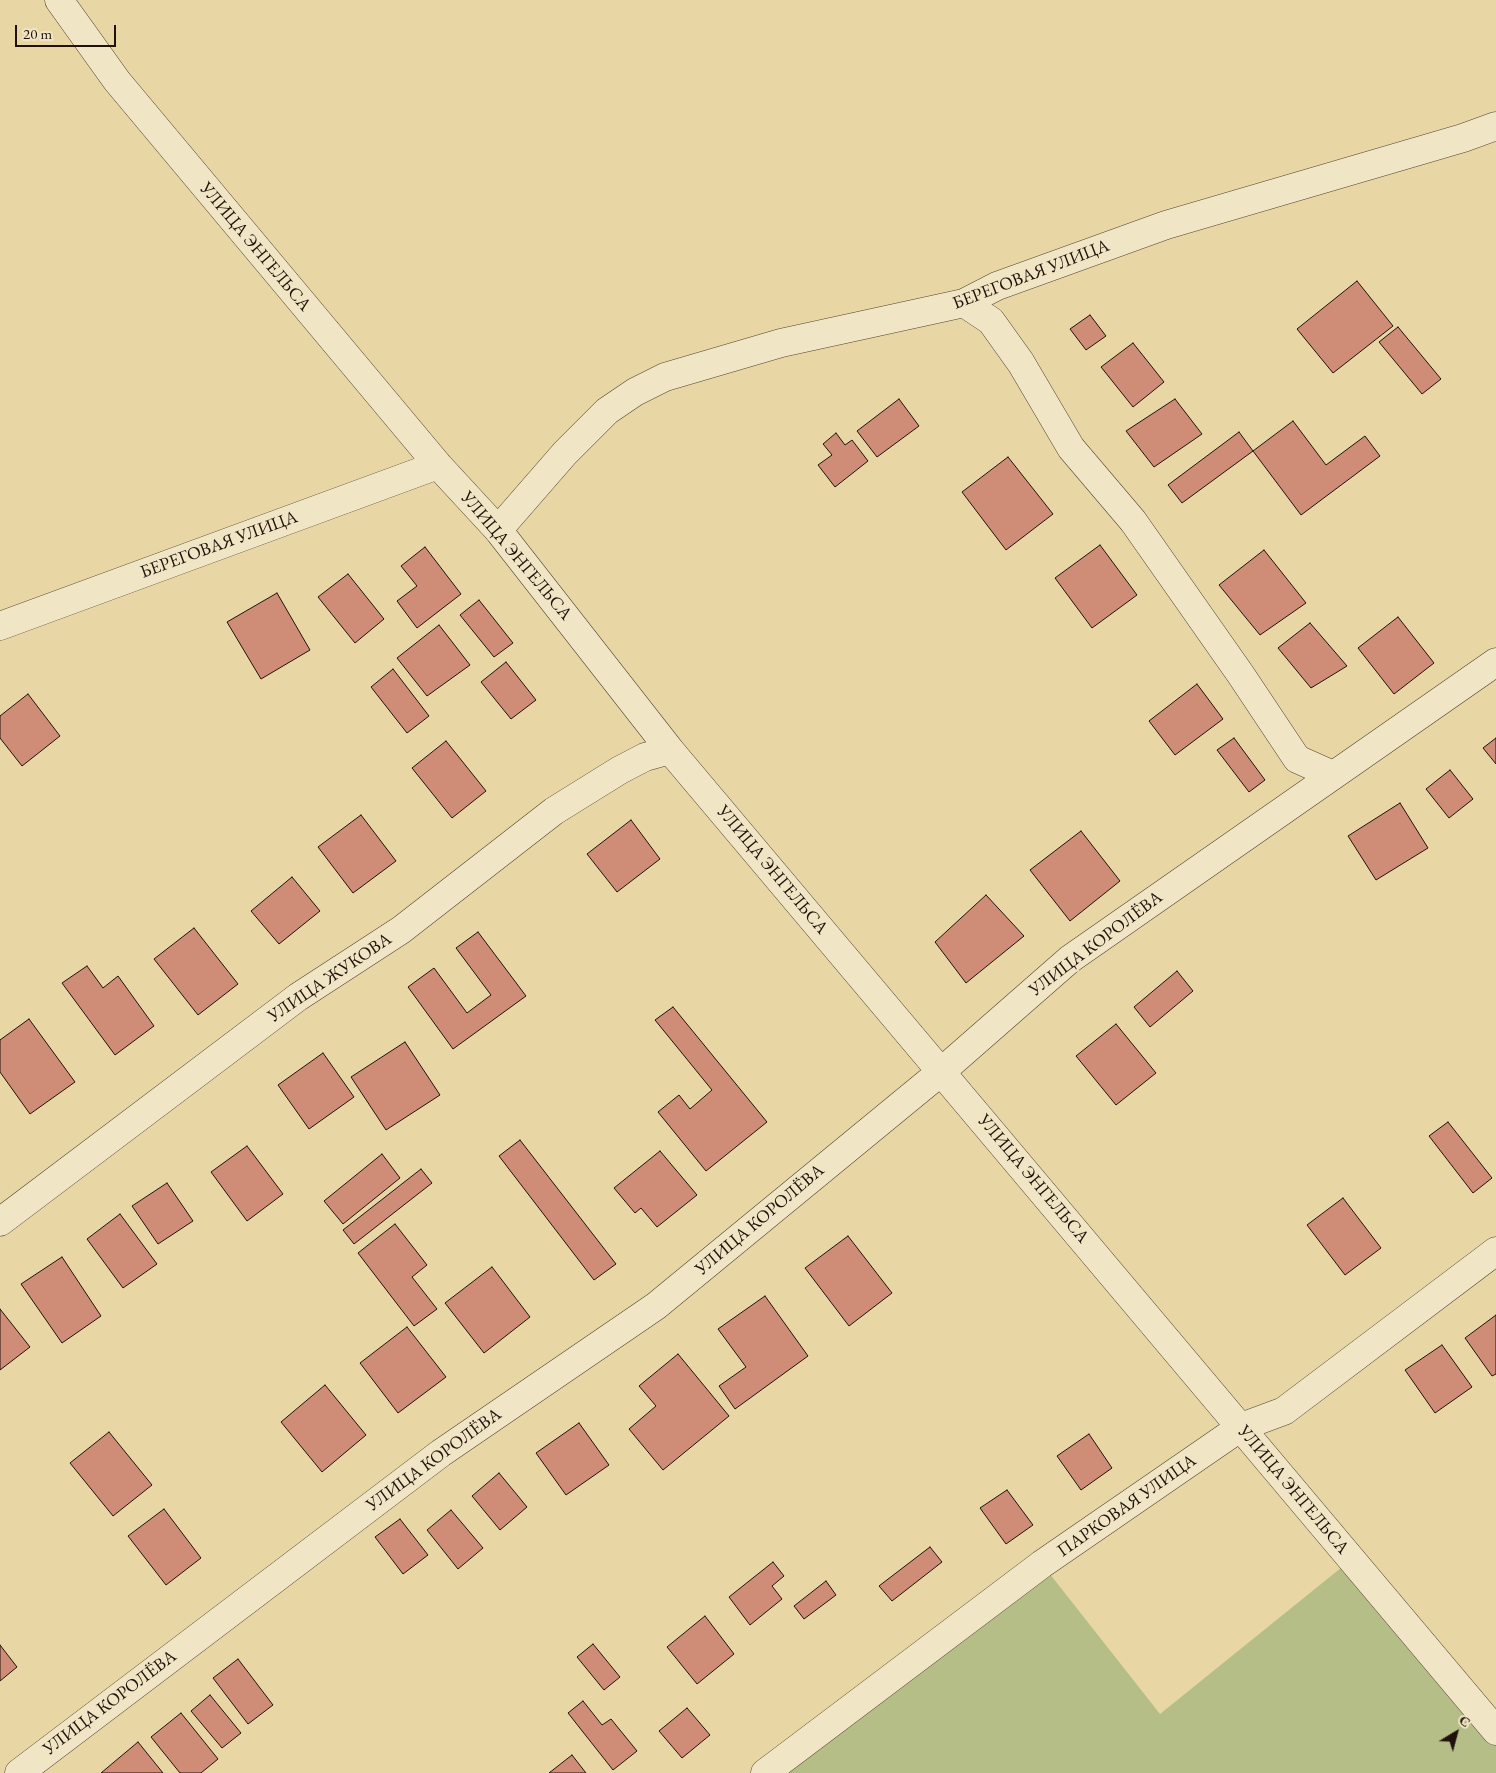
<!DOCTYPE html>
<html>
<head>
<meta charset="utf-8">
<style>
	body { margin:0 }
	#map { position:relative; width:1496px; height:1773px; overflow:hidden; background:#e8d7a4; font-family:"EB Garamond",serif }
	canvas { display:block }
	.north { position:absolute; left:1431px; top:1708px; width:50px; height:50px; -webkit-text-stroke:4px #f0e5c4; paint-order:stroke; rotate:37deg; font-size:14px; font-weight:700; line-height:20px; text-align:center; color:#20120b }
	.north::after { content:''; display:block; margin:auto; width:18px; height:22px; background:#20120b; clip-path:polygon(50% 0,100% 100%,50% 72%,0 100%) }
	.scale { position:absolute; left:15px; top:25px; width:101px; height:22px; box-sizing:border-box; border:2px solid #20120b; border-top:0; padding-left:6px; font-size:15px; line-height:18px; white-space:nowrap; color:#20120b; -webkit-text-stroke:4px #f0e5c4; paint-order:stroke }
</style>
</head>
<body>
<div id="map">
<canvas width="1496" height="1773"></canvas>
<div class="north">С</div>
<div class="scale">20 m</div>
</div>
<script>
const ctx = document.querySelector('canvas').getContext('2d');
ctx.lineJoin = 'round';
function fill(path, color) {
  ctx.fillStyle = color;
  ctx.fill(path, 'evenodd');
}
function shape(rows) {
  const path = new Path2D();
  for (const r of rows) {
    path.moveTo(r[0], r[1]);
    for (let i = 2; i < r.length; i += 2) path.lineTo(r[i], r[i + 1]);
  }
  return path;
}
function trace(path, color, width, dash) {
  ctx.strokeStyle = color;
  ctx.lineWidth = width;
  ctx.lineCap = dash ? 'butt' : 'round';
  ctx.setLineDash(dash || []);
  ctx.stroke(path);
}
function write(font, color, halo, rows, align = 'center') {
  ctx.font = font + ' "EB Garamond",serif';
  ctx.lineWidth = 5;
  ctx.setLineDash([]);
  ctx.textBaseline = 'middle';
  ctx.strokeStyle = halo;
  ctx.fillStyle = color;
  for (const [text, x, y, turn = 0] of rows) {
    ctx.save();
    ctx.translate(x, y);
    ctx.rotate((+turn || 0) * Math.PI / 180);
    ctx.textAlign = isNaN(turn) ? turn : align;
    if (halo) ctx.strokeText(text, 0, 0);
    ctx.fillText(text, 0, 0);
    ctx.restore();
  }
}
const green = shape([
	[1352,1559,1496,1731,1496,1773,765,1773,1042,1564,1160,1714]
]);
const building = shape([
	[1357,281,1393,326,1333,373,1297,329,1357,281],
	[1090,315,1106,336,1086,350,1070,329,1090,315],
	[1398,327,1441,379,1422,394,1379,342,1398,327],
	[1133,343,1164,382,1133,407,1101,367,1133,343],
	[899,399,919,426,877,457,857,431,899,399],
	[1175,399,1202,434,1154,467,1126,431,1175,399],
	[1293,421,1326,465,1365,436,1380,456,1301,515,1253,451,1293,421],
	[1239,432,1253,451,1182,503,1168,485,1239,432],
	[836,433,845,445,852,440,868,461,835,487,818,465,832,455,823,444,836,433],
	[1008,457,1053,514,1006,550,962,492,1008,457],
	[1100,545,1137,595,1092,628,1055,578,1100,545],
	[425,547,461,594,417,628,397,601,417,586,401,566,425,547],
	[1264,550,1306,603,1260,635,1219,585,1264,550],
	[348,574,384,619,355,643,318,597,348,574],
	[277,593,310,650,261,679,227,622,277,593],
	[479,600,513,643,494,657,460,615,479,600],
	[1398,617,1434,663,1394,694,1358,648,1398,617],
	[1310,623,1347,666,1311,688,1278,648,1310,623],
	[439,625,470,665,427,696,397,658,439,625],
	[506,662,536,700,511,719,481,682,506,662],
	[393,669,429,716,407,733,371,687,393,669],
	[1197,684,1223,719,1175,755,1149,721,1197,684],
	[28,694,60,736,22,766,0,738,0,716,28,694],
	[1234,738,1265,780,1249,792,1217,750,1234,738],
	[1496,738,1496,764,1483,748,1496,738],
	[446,741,486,791,452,818,412,768,446,741],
	[1450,770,1473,799,1449,818,1426,789,1450,770],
	[1400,803,1428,848,1376,880,1348,836,1400,803],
	[361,815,396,861,353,893,318,847,361,815],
	[631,820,660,859,617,892,587,854,631,820],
	[1081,831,1120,881,1070,921,1030,870,1081,831],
	[292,877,320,911,279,944,251,911,292,877],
	[986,895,1024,936,966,983,935,942,986,895],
	[194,928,238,984,198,1015,154,959,194,928],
	[478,932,526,996,453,1049,408,987,434,968,467,1013,491,995,456,948,478,932],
	[87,966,103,988,118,976,154,1026,115,1055,62,983,87,966],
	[1177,971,1193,991,1150,1027,1134,1007,1177,971],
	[673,1007,767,1122,706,1171,658,1112,679,1095,690,1109,712,1090,655,1020,673,1007],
	[29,1019,75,1082,30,1114,0,1072,0,1040,29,1019],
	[1116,1024,1156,1073,1116,1105,1076,1056,1116,1024],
	[405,1042,440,1095,386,1130,351,1077,405,1042],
	[323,1053,354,1097,309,1129,278,1085,323,1053],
	[1448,1122,1492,1178,1473,1193,1429,1136,1448,1122],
	[520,1140,616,1264,594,1280,499,1156,520,1140],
	[247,1146,283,1194,247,1221,211,1172,247,1146],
	[660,1151,697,1195,657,1227,641,1208,635,1213,614,1188,660,1151],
	[382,1154,400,1178,343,1224,324,1201,382,1154],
	[421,1169,432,1183,354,1244,343,1230,421,1169],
	[167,1183,193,1221,158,1244,132,1206,167,1183],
	[1343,1198,1381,1248,1345,1275,1307,1225,1343,1198],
	[120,1214,157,1264,123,1288,87,1239,120,1214],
	[395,1224,427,1265,412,1277,437,1309,414,1326,358,1253,395,1224],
	[848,1236,892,1293,849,1326,805,1268,848,1236],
	[62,1257,101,1316,62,1343,21,1284,62,1257],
	[492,1267,530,1317,484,1353,445,1303,492,1267],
	[765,1296,808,1356,735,1409,719,1386,746,1367,718,1329,765,1296],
	[0,1309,30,1347,0,1370,0,1309],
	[1496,1315,1496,1374,1492,1376,1465,1338,1496,1315],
	[407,1327,446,1377,398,1413,360,1363,407,1327],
	[1442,1345,1472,1387,1435,1413,1405,1370,1442,1345],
	[678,1354,729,1416,663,1470,629,1429,656,1406,639,1386,678,1354],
	[325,1385,366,1435,322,1472,281,1422,325,1385],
	[579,1423,609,1465,566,1495,536,1453,579,1423],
	[109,1432,152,1485,113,1516,70,1463,109,1432],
	[1089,1434,1112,1468,1081,1490,1057,1456,1089,1434],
	[499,1473,527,1507,500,1530,472,1496,499,1473],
	[1007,1490,1033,1525,1006,1544,980,1508,1007,1490],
	[164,1509,201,1558,166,1585,128,1536,164,1509],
	[451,1510,483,1548,458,1569,427,1530,451,1510],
	[400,1519,428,1555,403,1574,375,1537,400,1519],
	[930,1547,942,1562,892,1601,879,1586,930,1547],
	[773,1562,784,1576,772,1586,782,1599,750,1625,729,1597,773,1562],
	[826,1581,836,1595,804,1619,794,1606,826,1581],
	[705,1616,734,1654,697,1684,667,1647,705,1616],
	[593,1644,620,1677,604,1690,577,1657,593,1644],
	[0,1645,17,1667,0,1681,0,1645],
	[238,1659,273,1705,248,1724,213,1678,238,1659],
	[210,1695,241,1733,222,1748,191,1711,210,1695],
	[583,1701,602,1725,611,1719,637,1751,613,1770,568,1713,583,1701],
	[687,1708,710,1735,682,1758,659,1731,687,1708],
	[181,1713,218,1759,201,1773,180,1773,151,1737,181,1713],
	[138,1742,163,1773,101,1773,138,1742],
	[572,1755,586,1773,549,1773,572,1755]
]);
const minor = shape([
	[59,0,117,81,438,465,498,530,670,750,1496,1731],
	[964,303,991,321,1021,363,1071,448,1133,521,1241,675,1297,759,1333,775],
	[498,530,565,453,607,411,635,392,665,377,781,343,964,303,997,286,1166,225,1463,138,1496,126],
	[0,626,438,465],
	[0,1222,298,997,401,930,554,811,620,770,645,757,670,750],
	[19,1773,441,1453,656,1306,942,1071,1070,959,1496,662],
	[765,1773,1042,1564,1241,1427,1284,1411,1496,1251]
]);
const streetNames = [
	["УЛИЦА ЭНГЕЛЬСА",255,247,50],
	["БЕРЕГОВАЯ УЛИЦА",1031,275,-21],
	["БЕРЕГОВАЯ УЛИЦА",219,545,-20],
	["УЛИЦА ЭНГЕЛЬСА",516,556,50],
	["УЛИЦА ЭНГЕЛЬСА",772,870,50],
	["УЛИЦА КОРОЛЁВА",1096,944,-37],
	["УЛИЦА ЖУКОВА",330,978,-34],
	["УЛИЦА ЭНГЕЛЬСА",1033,1179,50],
	["УЛИЦА КОРОЛЁВА",760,1220,-40],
	["УЛИЦА КОРОЛЁВА",434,1460,-36],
	["УЛИЦА ЭНГЕЛЬСА",1293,1490,50],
	["ПАРКОВАЯ УЛИЦА",1127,1506,-35],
	["УЛИЦА КОРОЛЁВА",110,1703,-37]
];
fill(green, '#b5be86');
fill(building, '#cf8c76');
trace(building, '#20120b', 1);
trace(minor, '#524331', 29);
trace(minor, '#f0e5c4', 28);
write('18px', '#20120b', '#f0e5c4', streetNames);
</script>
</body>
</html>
